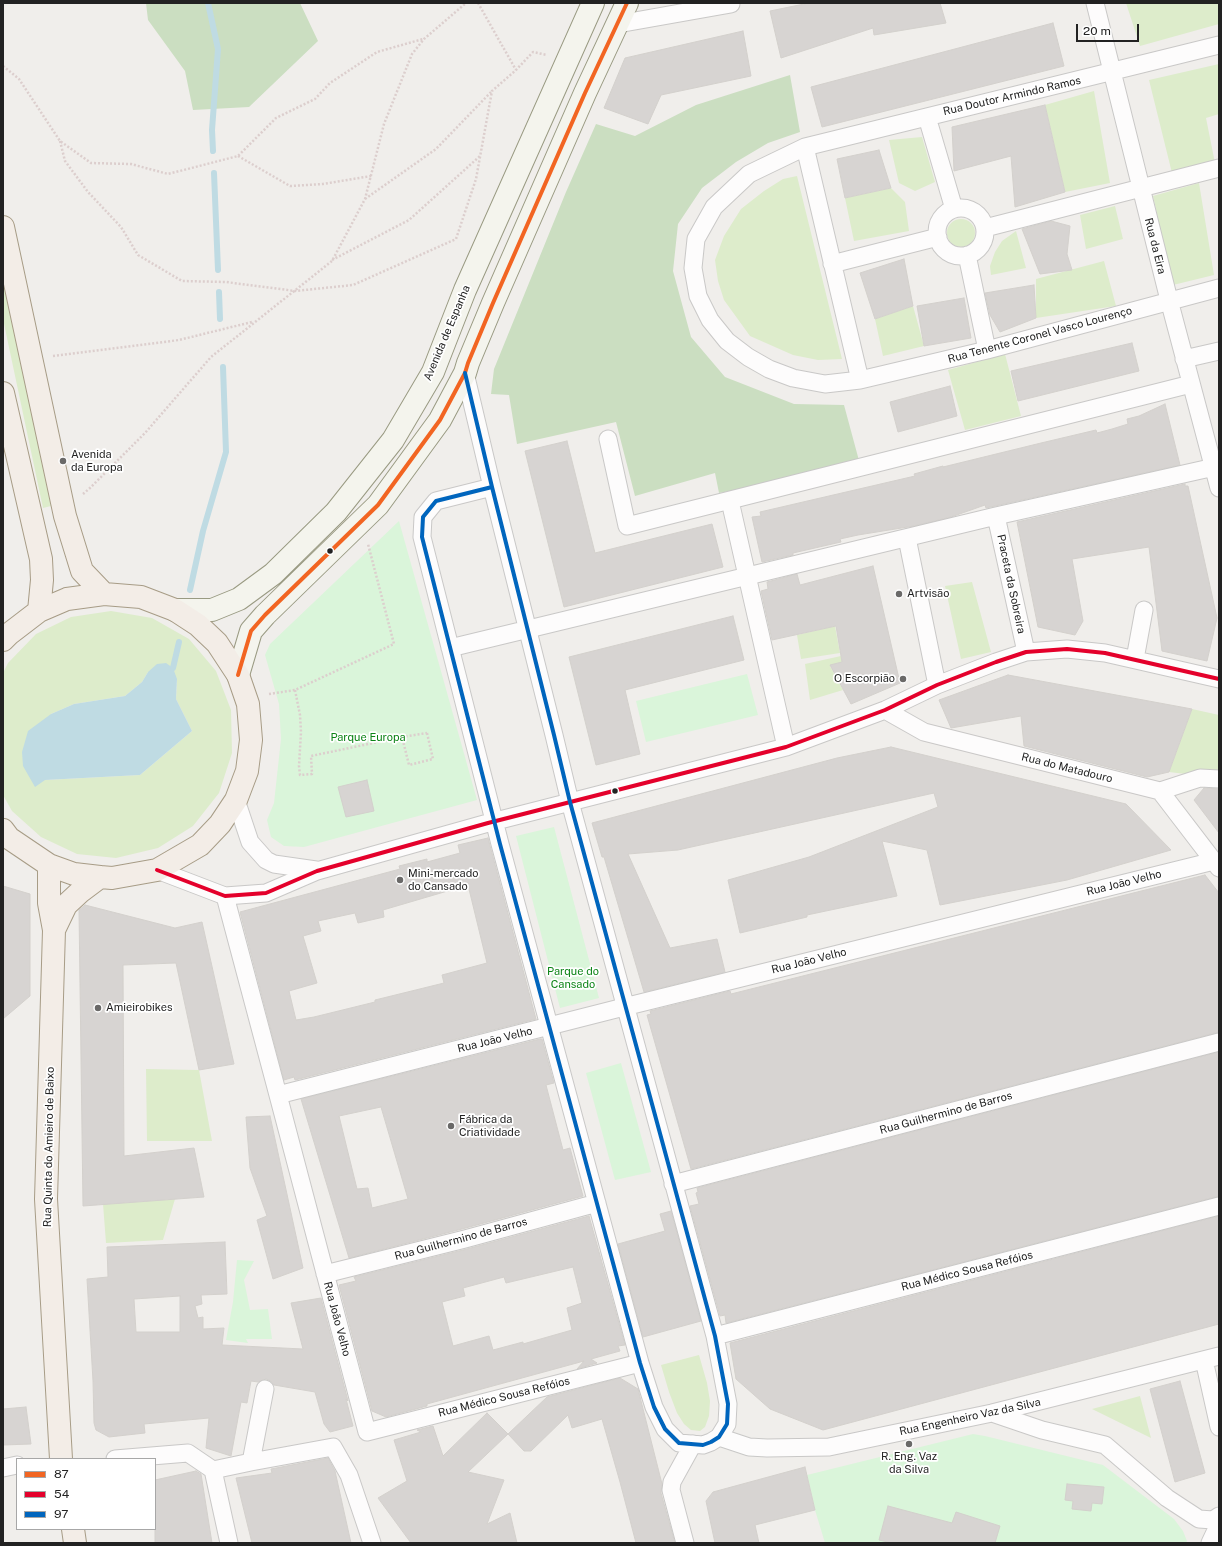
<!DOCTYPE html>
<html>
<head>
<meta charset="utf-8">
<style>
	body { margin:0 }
	#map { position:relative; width:1222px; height:1546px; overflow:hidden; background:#f0eeeb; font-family:"Public Sans",sans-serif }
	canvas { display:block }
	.frame { position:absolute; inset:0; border:4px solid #222; pointer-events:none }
	.legend { position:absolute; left:16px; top:1458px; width:140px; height:72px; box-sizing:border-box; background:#fff; border:1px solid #a7a7a7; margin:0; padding:5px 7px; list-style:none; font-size:12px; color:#222 }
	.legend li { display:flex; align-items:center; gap:8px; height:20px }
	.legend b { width:20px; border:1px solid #a7a7a7 }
	.scale { position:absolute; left:1076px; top:24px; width:63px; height:18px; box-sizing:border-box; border:2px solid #222; border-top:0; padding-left:5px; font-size:12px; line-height:14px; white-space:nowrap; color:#222; -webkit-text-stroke:3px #fff; paint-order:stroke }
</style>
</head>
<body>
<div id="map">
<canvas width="1222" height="1546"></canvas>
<div class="frame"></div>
<ul class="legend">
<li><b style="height:5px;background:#f26522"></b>87</li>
<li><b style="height:5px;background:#e4002b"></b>54</li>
<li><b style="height:5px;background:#0065bd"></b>97</li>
</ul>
<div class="scale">20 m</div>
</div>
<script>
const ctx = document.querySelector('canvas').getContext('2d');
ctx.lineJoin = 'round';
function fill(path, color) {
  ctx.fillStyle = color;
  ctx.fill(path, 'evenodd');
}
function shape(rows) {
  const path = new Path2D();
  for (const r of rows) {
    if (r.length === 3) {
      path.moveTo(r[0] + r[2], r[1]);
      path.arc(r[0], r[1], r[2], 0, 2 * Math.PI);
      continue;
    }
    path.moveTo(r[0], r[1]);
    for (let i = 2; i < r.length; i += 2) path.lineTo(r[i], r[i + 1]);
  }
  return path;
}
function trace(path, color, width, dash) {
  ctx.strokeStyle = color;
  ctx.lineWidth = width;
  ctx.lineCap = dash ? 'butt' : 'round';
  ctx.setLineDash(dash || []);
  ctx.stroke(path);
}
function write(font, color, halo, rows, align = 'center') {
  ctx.font = font + ' "Public Sans",sans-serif';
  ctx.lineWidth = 3.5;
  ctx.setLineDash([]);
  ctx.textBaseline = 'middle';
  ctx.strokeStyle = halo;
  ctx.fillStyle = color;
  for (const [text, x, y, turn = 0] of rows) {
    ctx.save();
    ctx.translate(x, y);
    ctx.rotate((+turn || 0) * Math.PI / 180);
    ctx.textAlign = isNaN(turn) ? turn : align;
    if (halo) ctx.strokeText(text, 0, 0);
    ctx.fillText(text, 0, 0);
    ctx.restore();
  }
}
const grass = shape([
	[1126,3,1219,3,1219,24,1140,46],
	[1219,64,1219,114,1206,118,1215,163,1172,173,1149,80],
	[1094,91,1110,183,1065,192,1045,105],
	[922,137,935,182,915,191,899,183,889,140],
	[797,176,842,359,818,360,793,355,750,336,724,300,718,281,715,260,724,236,741,209,764,191,783,179],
	[1199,183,1214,275,1173,285,1153,196],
	[891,188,905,202,909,231,854,241,845,198],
	[1115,206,1123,239,1086,249,1080,215],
	[961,233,14],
	[1016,231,1026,268,991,275,990,266,995,252,1002,241],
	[1104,261,1116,306,1036,318,1036,279],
	[3,275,51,506,43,508,3,319],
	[913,306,924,346,883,356,875,319],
	[1005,354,1021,416,965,430,948,370],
	[972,582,991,652,961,659,945,586],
	[111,611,152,618,189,639,216,671,231,710,232,753,219,793,193,826,158,848,116,858,77,854,41,837,12,811,3,795,3,673,8,663,36,634,71,617],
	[148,672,177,679,176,699,192,731,140,775,45,780,51,714,74,704,125,696,142,682],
	[835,626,840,653,801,659,797,635],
	[841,656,842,662,830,666,843,690,810,700,805,664],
	[1192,709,1219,715,1219,778,1169,772],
	[146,1069,199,1070,212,1141,147,1141],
	[175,1199,163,1240,106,1243,103,1204],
	[699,1355,707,1383,710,1401,709,1416,705,1427,700,1431,691,1430,684,1424,677,1413,669,1392,661,1365],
	[1140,1396,1151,1438,1092,1409]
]);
const forest = shape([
	[146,3,300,3,318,41,249,107,193,110,185,71,148,20],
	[790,75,800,132,768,143,736,162,702,188,678,224,673,271,691,337,725,377,794,404,844,405,861,468,719,493,715,473,635,496,616,422,517,444,509,395,491,394,494,369,566,192,596,124,635,136,696,105]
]);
const park = shape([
	[399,521,477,800,304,847,284,846,271,837,267,820,274,803,281,739,279,704,265,655,270,644],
	[747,674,758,715,646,742,636,701],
	[554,827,599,998,560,1008,516,836],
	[621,1063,651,1172,615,1180,586,1073],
	[237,1260,254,1261,244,1280,250,1310,268,1309,272,1339,246,1339,248,1343,226,1340,233,1302],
	[973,1434,985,1436,1103,1465,1174,1519,1183,1531,1187,1541,1186,1543,825,1543,815,1510,807,1475]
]);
const water = shape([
	[166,663,173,668,177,679,176,699,192,731,140,775,45,780,35,787,23,766,22,752,28,731,51,714,74,704,125,696,142,682,148,672,157,664]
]);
const stream = shape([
	[208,3,218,49,212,130,213,151],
	[214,173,218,270],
	[219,292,220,319],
	[190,590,203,531,226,452,223,367],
	[173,668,179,642]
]);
const building = shape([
	[809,3,940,3,946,23,874,35,873,28,781,58,770,11,809,3],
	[1053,23,1064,66,822,127,811,87,1053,23],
	[743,31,751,76,661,95,648,124,604,108,625,58,743,31],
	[1045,105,1065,192,1015,207,1011,156,954,171,952,127,1045,105],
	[879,150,891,188,845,198,837,159,879,150],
	[1051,221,1070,226,1067,254,1072,270,1040,274,1022,229,1051,221],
	[904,259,913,306,875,319,860,273,904,259],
	[1034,285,1036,318,1000,332,990,315,985,293,1034,285],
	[964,298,971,338,924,346,917,306,964,298],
	[1132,343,1139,371,1018,401,1011,371,1132,343],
	[950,386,957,416,898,432,890,402,950,386],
	[1165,404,1180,465,986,508,985,505,951,517,914,526,858,535,840,539,841,542,793,553,793,555,762,562,752,517,761,516,760,512,915,476,914,474,943,466,943,467,1041,443,1096,430,1097,433,1112,429,1128,424,1127,419,1139,416,1165,404],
	[567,441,595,553,712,524,723,567,564,607,525,451,567,441],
	[1185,484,1185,486,1188,486,1217,618,1207,661,1162,651,1149,547,1072,559,1083,621,1075,635,1038,627,1017,522,1185,484],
	[873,566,900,683,851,704,830,665,842,662,836,626,772,640,761,591,768,589,767,582,797,574,800,585,873,566],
	[733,616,744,660,625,690,640,754,596,765,569,657,733,616],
	[1008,675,1192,709,1169,772,1147,777,1024,746,1021,716,951,728,939,700,1008,675],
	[891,747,1126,804,1171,850,1067,880,940,905,927,850,882,841,897,896,807,915,807,917,740,933,728,880,809,857,938,807,934,793,678,850,628,854,670,948,717,939,725,972,644,992,604,857,602,857,592,823,837,758,891,747],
	[367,780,374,811,346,817,338,787,367,780],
	[1204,788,1219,789,1219,833,1194,800,1204,788],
	[488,838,536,1019,295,1080,294,1077,284,1080,240,912,400,869,399,866,427,859,427,862,460,853,458,845,488,838],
	[468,885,487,963,442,975,444,983,375,1000,375,1002,314,1017,296,1020,289,991,317,983,303,936,321,931,318,921,355,913,358,923,384,917,383,910,468,885],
	[1205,875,1219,893,1219,1032,691,1169,647,1015,651,1014,650,1011,730,991,731,994,1205,875],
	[3,886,30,894,30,996,3,1019,3,886],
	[85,905,175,928,202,922,234,1064,199,1070,176,963,123,965,124,1156,194,1148,204,1197,83,1206,79,910,85,905],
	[540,1039,542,1039,554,1083,546,1085,563,1150,570,1148,583,1196,462,1229,349,1258,301,1099,540,1039],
	[381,1107,408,1199,372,1208,368,1188,357,1189,339,1116,381,1107],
	[1219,1052,1219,1196,726,1323,725,1315,720,1316,690,1206,699,1204,696,1193,698,1192,697,1188,1219,1052],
	[270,1116,303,1268,273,1279,257,1220,267,1216,250,1168,246,1117,270,1116],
	[671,1211,701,1321,643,1337,618,1244,665,1231,660,1214,671,1211],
	[589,1216,625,1345,618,1346,620,1351,591,1359,597,1363,577,1369,584,1361,427,1404,427,1406,386,1417,372,1411,339,1285,356,1281,354,1277,467,1249,589,1216],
	[573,1267,582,1303,567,1308,572,1330,523,1344,523,1342,493,1350,489,1336,453,1346,442,1302,465,1296,463,1288,504,1277,506,1283,573,1267],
	[1219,1216,1219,1324,823,1430,770,1409,736,1379,730,1343,1219,1216],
	[225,1242,227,1294,201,1295,202,1304,195,1306,198,1318,203,1317,203,1329,224,1328,222,1345,303,1349,291,1303,321,1298,348,1401,346,1399,353,1426,330,1432,324,1424,315,1392,274,1385,271,1381,266,1379,258,1382,251,1381,247,1403,241,1402,231,1456,206,1448,209,1418,144,1424,145,1433,109,1437,96,1430,94,1423,93,1381,87,1279,108,1277,107,1247,225,1242],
	[180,1296,180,1332,136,1332,134,1299,180,1296],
	[620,1378,638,1389,662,1484,661,1493,675,1543,636,1543,620,1482,602,1419,572,1428,568,1415,531,1451,524,1451,508,1434,547,1397,620,1378],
	[1180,1381,1205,1473,1175,1482,1150,1389,1180,1381],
	[26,1407,31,1444,3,1445,3,1409,26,1407],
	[487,1413,508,1434,468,1472,504,1480,487,1524,510,1513,517,1543,411,1543,378,1498,407,1481,394,1440,421,1432,417,1430,433,1426,443,1456,487,1413],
	[328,1458,335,1471,351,1543,252,1543,236,1478,272,1473,271,1469,328,1458],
	[805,1467,815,1510,755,1525,759,1543,715,1543,706,1501,713,1492,805,1467],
	[196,1471,201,1474,212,1543,155,1543,155,1480,196,1471],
	[1067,1484,1104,1487,1102,1504,1092,1503,1091,1511,1072,1509,1073,1501,1065,1500,1067,1484],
	[888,1506,952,1523,956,1512,1000,1526,995,1543,892,1543,879,1540,888,1506]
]);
const path = shape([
	[478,3,516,70],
	[3,66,19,79,60,141,91,163,131,164,168,174,238,156,276,118,315,99,330,83,377,52,423,39],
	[60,141,65,161,88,192,121,227,138,255,182,281,226,282,295,291,353,285,456,239,476,179,492,91,516,70,533,52,547,55],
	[238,156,290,186,323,184,371,176],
	[365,199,436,149,492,91],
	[332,260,409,220,480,156],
	[53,356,179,340,252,322],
	[83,494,90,488,145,433,211,357,332,261,365,199,384,124,412,54,424,39,466,3],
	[295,690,300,715,301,732,299,766,300,775,312,774,311,756,402,737],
	[269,694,295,690,394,644,368,544],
	[427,733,433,759,409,765,402,737,427,733]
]);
const street = shape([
	[1095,3,1169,300,1219,488],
	[618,24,731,4],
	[1219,45,805,147,749,174,714,207,696,239,693,268,698,296,710,320,727,341,748,357,769,369,793,378,825,384,860,380,987,350,1219,288],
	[927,117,954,209],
	[805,147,860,380],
	[961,232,24],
	[985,228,1219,168],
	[967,255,987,350],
	[832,264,938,237],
	[1184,359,1219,351],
	[465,373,492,487,554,735,570,802,715,1336,728,1404,727,1424,719,1437,711,1442,703,1445,679,1443,665,1429,654,1407,640,1363,500,844,422,537,423,517,436,501,492,487],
	[608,439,627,526,1191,384],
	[730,501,786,747],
	[996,516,1026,652],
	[907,538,937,685],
	[450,648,996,516,1219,466],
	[1135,659,1144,610],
	[885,710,924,732,1160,791,1219,868],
	[1160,791,1200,778,1219,779],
	[236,800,250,842,266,860,274,864,316,870],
	[157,870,225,896,266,893,317,871,488,823,786,747,885,710,937,685,996,662,1026,652,1067,649,1105,653,1219,679],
	[225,896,278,1095],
	[673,1184,1219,1042],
	[325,1274,465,1239,597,1203],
	[715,1336,1219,1206],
	[1204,1360,1219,1427],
	[640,1363,367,1432,278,1095,624,1007,1214,861],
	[992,1413,1042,1430,1105,1445,1167,1498,1199,1519,1213,1520,1219,1516],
	[719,1437,749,1447,767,1448,829,1447,992,1413,1219,1356],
	[115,1459,188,1453,213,1470,229,1543],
	[251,1462,333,1447,349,1475,372,1543],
	[3,1468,17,1465],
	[213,1470,251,1462,265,1389],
	[685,1543,671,1490,672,1482,693,1444],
	[1210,1543,1219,1524]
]);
const secondary = shape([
	[175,610,212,610,239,599,273,574,336,512,393,440,433,372,465,290,593,3],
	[238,675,251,631,265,615,378,505,440,420,465,373,468,363,493,303,585,93,627,3]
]);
const primary = shape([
	[3,227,65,516,82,571,104,594],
	[3,393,41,559,42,580,39,611],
	[3,640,9,634,39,611,67,599,104,594,141,597,175,610,198,625,217,643,238,675,248,704,251,740,247,771,236,800,220,824,200,845,157,870,112,878,100,877,74,874,49,865,9,838,3,830],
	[49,865,49,903,54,930,46,1199,61,1459],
	[54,930,66,905,80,892,100,877],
	[73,1529,75,1543]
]);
const bus1 = shape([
	[238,675,251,631,265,615,378,505,440,420,465,373,468,363,493,303,585,93,627,3]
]);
const bus2 = shape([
	[157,870,225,896,266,893,317,871,488,823,786,747,885,710,937,685,996,662,1026,652,1067,649,1105,653,1219,679]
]);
const bus3 = shape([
	[465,373,492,487,554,735,570,802,715,1336,728,1404,727,1424,719,1437,711,1442,703,1445,679,1443,665,1429,654,1407,640,1363,500,844,422,537,423,517,436,501,492,487]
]);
const markers = [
	[63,461,4,"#6a6968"],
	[330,551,3.5,"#222"],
	[899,594,4,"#6a6968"],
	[903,679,4,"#6a6968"],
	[615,791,3.5,"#222"],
	[400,880,4,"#6a6968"],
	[98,1008,4,"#6a6968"],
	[451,1126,4,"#6a6968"],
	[909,1444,4,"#6a6968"]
];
const streetNames = [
	["Rua Doutor Armindo Ramos",1012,96,-13],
	["Rua da Eira",1155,246,76],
	["Avenida de Espanha",447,333,-67],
	["Rua Tenente Coronel Vasco Lourenço",1040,335,-15],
	["Praceta da Sobreira",1011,584,78],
	["Rua do Matadouro",1067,768,14],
	["Rua João Velho",1124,883,-14],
	["Rua João Velho",809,961,-14],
	["Rua João Velho",495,1040,-14],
	["Rua Guilhermino de Barros",946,1113,-15],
	["Rua Quinta do Amieiro de Baixo",49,1147,-89],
	["Rua Guilhermino de Barros",461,1239,-15],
	["Rua Médico Sousa Refóios",967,1271,-14],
	["Rua João Velho",337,1319,75],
	["Rua Médico Sousa Refóios",504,1397,-14],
	["Rua Engenheiro Vaz da Silva",970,1417,-12]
];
const poiNames = [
	["Avenida",71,455],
	["da Europa",71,468],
	["Artvisão",907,594],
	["O Escorpião",895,679,"right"],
	["Mini-mercado",408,874],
	["do Cansado",408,887],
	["Amieirobikes",106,1008],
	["Fábrica da",459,1120],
	["Criatividade",459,1133],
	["R. Eng. Vaz",909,1457,"center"],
	["da Silva",909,1470,"center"]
];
const parkNames = [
	["Parque Europa",368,738],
	["Parque do",573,972],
	["Cansado",573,985]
];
fill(grass, '#ddeccb');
fill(forest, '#cbdec1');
fill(park, '#daf5da');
fill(water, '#bfdbe3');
trace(stream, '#bfdbe3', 6);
fill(building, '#d7d4d2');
trace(building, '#d3d0cc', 1);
trace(street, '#c9c8c7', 19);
trace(secondary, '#999a82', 24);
trace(primary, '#a79c86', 24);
trace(path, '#dccecd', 2.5, [2, 2]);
trace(street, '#fdfcfc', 17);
trace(secondary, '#f4f4ed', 22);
trace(primary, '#f3ede7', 22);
trace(bus1, '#f26522', 4);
trace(bus2, '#e4002b', 4);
trace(bus3, '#0065bd', 4);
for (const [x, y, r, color] of markers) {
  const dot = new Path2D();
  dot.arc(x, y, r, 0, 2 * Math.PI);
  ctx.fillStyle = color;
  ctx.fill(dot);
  trace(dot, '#fff', 1.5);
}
write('11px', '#222', '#fff', streetNames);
write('11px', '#222', '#fff', poiNames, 'left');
write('11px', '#0c8416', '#fff', parkNames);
</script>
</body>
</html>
